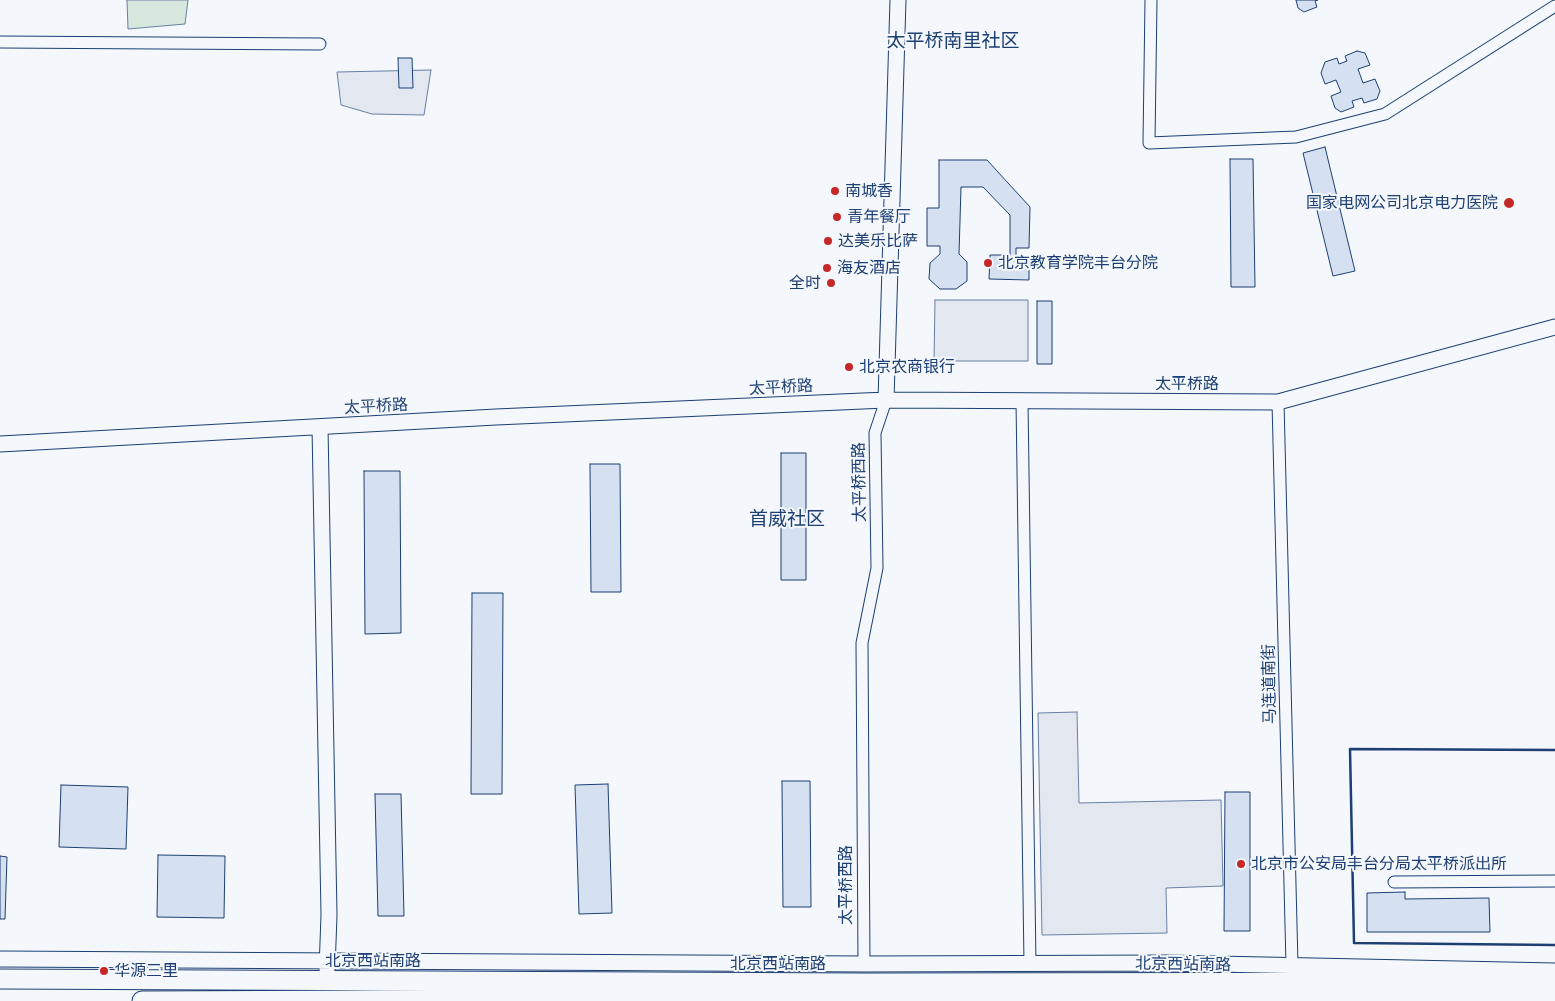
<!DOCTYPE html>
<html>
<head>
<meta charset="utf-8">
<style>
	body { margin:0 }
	canvas { display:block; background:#f4f7fb }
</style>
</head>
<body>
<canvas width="1555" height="1001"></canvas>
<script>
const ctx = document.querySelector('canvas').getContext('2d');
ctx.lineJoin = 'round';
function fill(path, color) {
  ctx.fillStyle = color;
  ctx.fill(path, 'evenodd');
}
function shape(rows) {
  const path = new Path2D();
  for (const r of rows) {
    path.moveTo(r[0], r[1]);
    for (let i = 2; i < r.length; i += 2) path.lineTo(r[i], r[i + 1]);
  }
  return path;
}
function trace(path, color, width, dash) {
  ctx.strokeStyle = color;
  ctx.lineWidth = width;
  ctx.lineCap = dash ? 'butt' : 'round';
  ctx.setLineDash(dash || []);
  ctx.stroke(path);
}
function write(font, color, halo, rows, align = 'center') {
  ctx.font = font + ' "Exo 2","Noto Sans SC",sans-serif';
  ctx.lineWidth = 4;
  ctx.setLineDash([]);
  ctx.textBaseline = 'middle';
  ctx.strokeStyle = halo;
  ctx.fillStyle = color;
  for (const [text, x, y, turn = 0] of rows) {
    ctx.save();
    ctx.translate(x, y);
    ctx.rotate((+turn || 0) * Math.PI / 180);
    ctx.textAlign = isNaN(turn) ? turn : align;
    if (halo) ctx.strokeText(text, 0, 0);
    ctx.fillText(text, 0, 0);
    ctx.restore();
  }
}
const green = shape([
	[127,0,188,0,185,24,128,29,127,0]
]);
const parking = shape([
	[431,70,424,115,372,114,341,105,337,72,431,70],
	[935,300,1028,300,1028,361,934,361,935,300],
	[1077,712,1079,803,1221,800,1223,886,1166,888,1167,933,1042,935,1038,713,1077,712]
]);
const building = shape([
	[1296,0,1318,0,1315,1,1317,7,1304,12,1298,8,1296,0],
	[1357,51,1365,53,1370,65,1358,69,1363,83,1375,79,1380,91,1377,99,1364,103,1362,98,1352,101,1354,107,1341,112,1335,108,1331,96,1341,92,1336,80,1325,84,1321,73,1325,62,1337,58,1339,64,1347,61,1345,56,1357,51],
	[398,58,412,58,413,88,399,88,398,58],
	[1325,147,1355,271,1333,276,1303,153,1325,147],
	[1230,159,1253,159,1255,287,1231,287,1230,159],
	[939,160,987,160,1030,207,1029,248,1016,248,1016,258,1029,259,1029,280,989,279,990,255,1010,255,1010,215,983,187,961,187,959,254,967,262,967,281,956,289,940,289,929,279,930,263,940,254,940,246,927,246,927,208,939,208,939,160],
	[1037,301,1052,301,1052,364,1037,364,1037,301],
	[781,453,806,453,806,580,781,580,781,453],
	[590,464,620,464,621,592,591,592,590,464],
	[364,471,400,471,401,633,365,634,364,471],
	[472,593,503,593,502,794,471,794,472,593],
	[782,781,810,781,811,907,783,907,782,781],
	[608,784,612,913,579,914,575,785,608,784],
	[61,785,128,787,126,849,59,847,61,785],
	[1225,792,1250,792,1250,931,1224,931,1225,792],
	[375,794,401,794,404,916,378,916,375,794],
	[158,855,225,856,224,918,157,917,158,855],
	[0,856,7,857,5,919,0,919,0,856],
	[1405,892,1405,899,1489,898,1490,932,1367,932,1367,893,1405,892]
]);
const minor = shape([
	[1151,0,1149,143,1296,137,1385,114,1555,6],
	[0,42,320,44],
	[1022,401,1030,964],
	[1278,402,1292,965],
	[1394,882,1555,881],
	[864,964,862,643,877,568,875,433,886,400]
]);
const tertiary = shape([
	[886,400,898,0],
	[320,427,329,915,327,970],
	[0,444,496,417,886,400,1278,402,1555,327],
	[0,959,864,964,1168,963,1555,971]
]);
const primary = shape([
	[0,979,865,983,1555,982],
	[142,1001,864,998,1555,999]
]);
const wall = shape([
	[1555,750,1350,749,1354,943,1555,945]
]);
const markers = [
	[835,191,5,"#c62828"],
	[1509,203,6,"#c62828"],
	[837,217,5,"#c62828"],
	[828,241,5,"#c62828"],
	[988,263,5,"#c62828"],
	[827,268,5,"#c62828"],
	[831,283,5,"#c62828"],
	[849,367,5,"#c62828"],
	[1241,864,5,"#c62828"],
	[104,971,5,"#c62828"]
];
const poiNames = [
	["南城香",845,191],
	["国家电网公司北京电力医院",1498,203,"right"],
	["青年餐厅",847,217],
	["达美乐比萨",838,241],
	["北京教育学院丰台分院",998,263],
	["海友酒店",837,268],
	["全时",821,283,"right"],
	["北京农商银行",859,367],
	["北京市公安局丰台分局太平桥派出所",1251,864],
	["华源三里",114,971]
];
const streetNames = [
	["太平桥路",1187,384],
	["太平桥路",781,387,-3],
	["太平桥路",376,406,-3],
	["太平桥西路",859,482,-91],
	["马连道南街",1269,684,-91],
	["太平桥西路",846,885,-90],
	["北京西站南路",373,961],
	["北京西站南路",778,964],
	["北京西站南路",1183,964,1]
];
const quarterNames = [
	["太平桥南里社区",953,41],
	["首威社区",787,519]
];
fill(green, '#d7e8df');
trace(green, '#687fa3', 1);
fill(parking, '#e3e8f0');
trace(parking, '#687fa3', 1);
fill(building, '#d5e0f0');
trace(building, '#1d3f73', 1);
trace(minor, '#1d3f73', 13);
trace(tertiary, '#1d3f73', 17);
trace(primary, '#1d3f73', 21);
trace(minor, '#f4f7fb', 11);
trace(tertiary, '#f4f7fb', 15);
trace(primary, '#f4f7fb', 19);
trace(wall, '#1d3f73', 2.5);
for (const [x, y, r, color] of markers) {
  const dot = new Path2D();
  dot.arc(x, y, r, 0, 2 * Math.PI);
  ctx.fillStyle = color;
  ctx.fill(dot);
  trace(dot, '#f4f7fb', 2);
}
write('16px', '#1d3f73', '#f4f7fb', poiNames, 'left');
write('16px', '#1d3f73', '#f4f7fb', streetNames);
write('19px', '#1d3f73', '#f4f7fb', quarterNames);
</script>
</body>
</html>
